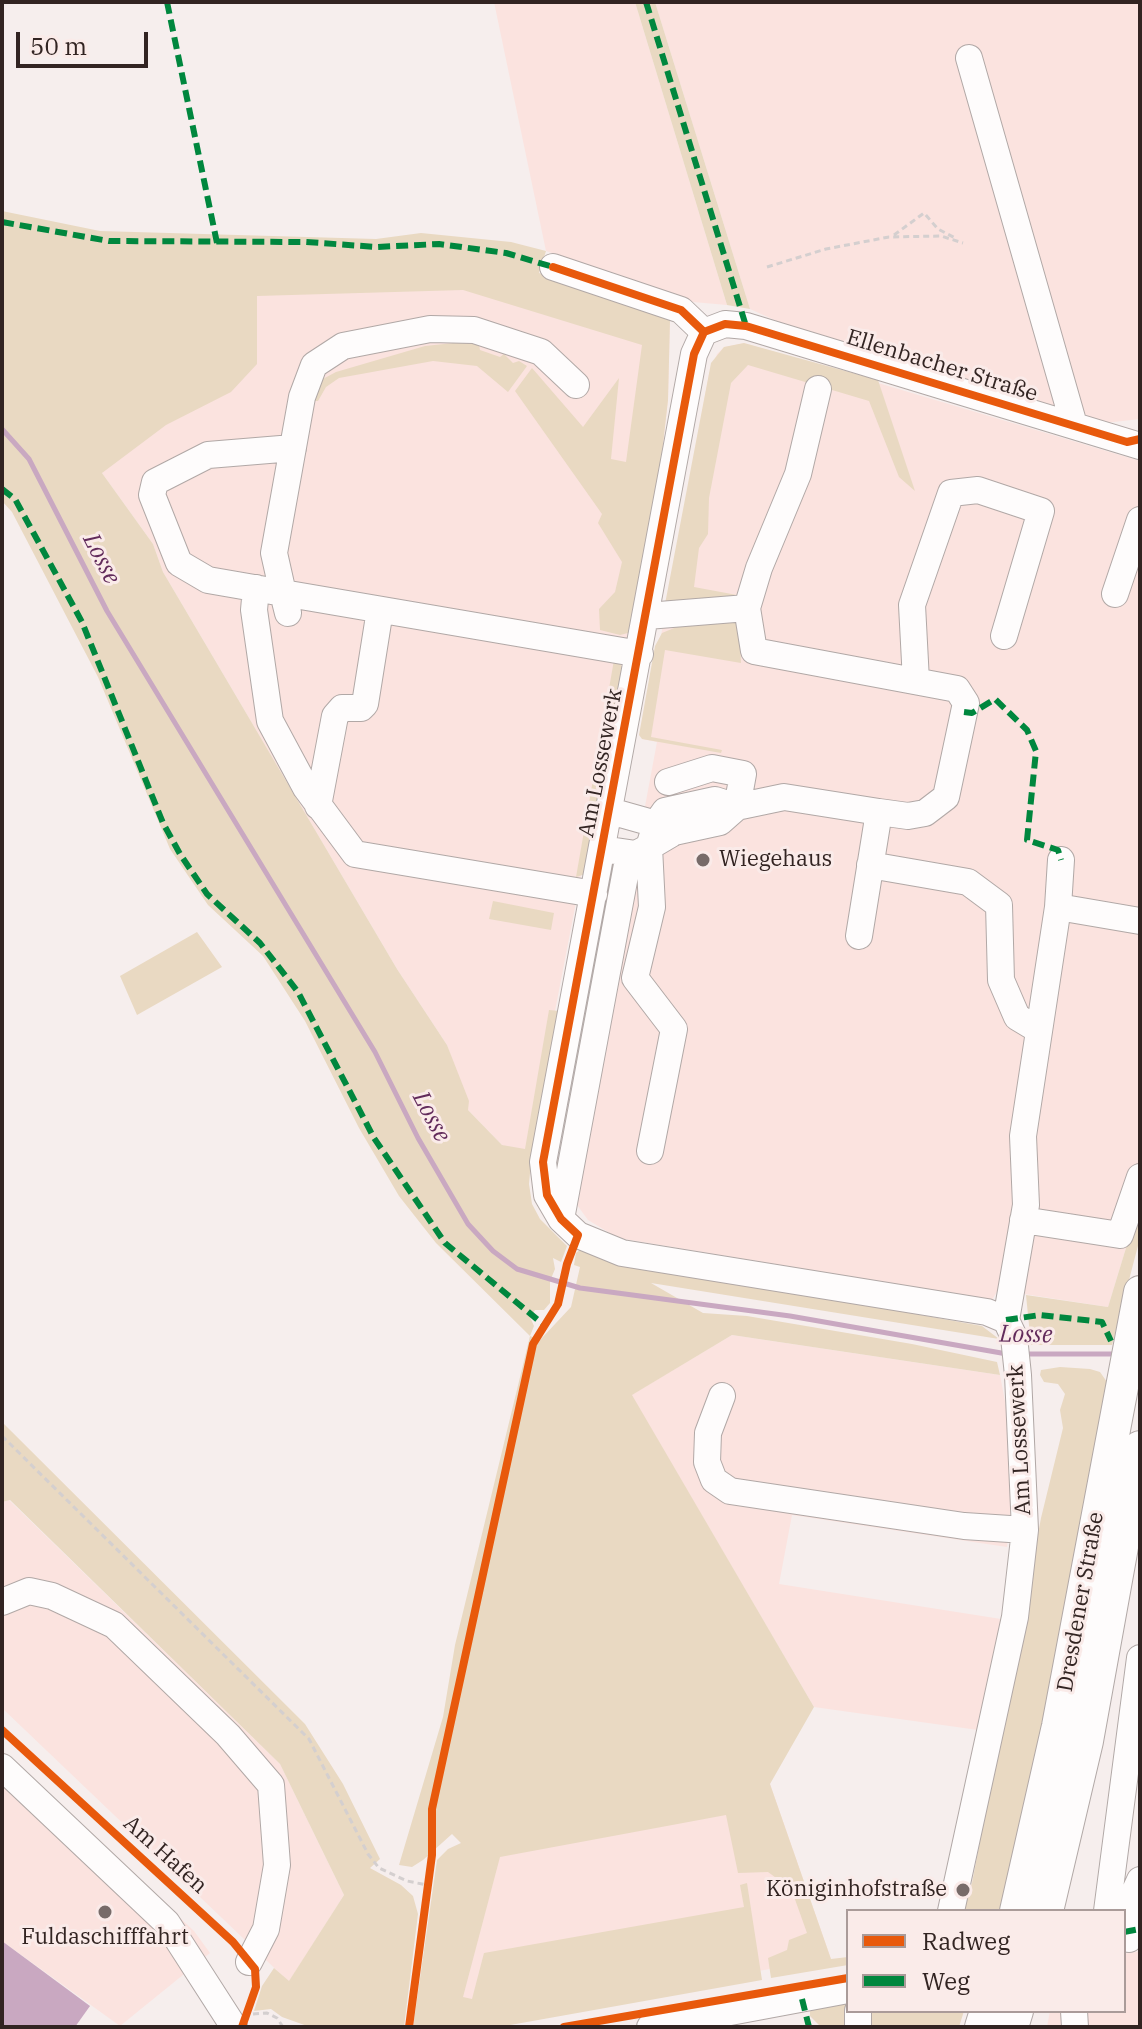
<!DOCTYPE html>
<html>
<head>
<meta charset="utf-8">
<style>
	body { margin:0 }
	#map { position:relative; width:1142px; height:2029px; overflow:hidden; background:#f6eeed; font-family:"IBM Plex Serif",serif }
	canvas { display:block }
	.frame { position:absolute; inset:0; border:4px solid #322422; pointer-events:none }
	.legend { position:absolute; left:846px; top:1909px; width:280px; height:104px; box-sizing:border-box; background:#faebe9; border:2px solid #aa9b99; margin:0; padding:10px 14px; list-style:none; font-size:24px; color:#322422 }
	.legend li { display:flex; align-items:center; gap:16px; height:40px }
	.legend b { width:40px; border:2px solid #aa9b99 }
	.scale { position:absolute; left:16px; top:32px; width:132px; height:36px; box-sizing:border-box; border:4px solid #322422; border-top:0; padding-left:10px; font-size:24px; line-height:28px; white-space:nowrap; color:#322422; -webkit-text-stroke:6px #faebe9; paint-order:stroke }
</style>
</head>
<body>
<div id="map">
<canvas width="1142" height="2029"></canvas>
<div class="frame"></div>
<ul class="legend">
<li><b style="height:10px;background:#e8590c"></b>Radweg</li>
<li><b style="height:10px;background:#00873e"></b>Weg</li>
</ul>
<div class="scale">50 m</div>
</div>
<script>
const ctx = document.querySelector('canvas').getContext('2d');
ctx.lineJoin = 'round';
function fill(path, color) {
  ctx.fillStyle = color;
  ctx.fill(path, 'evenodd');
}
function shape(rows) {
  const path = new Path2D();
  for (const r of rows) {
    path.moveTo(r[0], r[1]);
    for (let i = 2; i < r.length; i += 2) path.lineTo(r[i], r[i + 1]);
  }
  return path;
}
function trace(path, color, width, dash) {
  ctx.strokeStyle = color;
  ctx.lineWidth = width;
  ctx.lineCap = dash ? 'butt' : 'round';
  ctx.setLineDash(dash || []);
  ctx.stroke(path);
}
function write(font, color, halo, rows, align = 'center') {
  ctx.font = font + ' "IBM Plex Serif",serif';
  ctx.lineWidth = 6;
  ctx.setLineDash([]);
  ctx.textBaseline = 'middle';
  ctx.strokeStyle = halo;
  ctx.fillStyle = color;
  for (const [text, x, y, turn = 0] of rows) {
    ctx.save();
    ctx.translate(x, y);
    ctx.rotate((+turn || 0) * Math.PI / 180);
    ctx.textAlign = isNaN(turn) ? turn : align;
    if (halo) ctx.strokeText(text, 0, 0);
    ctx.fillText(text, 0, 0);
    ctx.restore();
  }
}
const built = shape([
	[494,2,635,2,727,305,693,302,546,251],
	[655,2,1140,2,1140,419,1096,424,799,331,750,309],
	[211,253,670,320,668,400,661,462,527,1156,502,1145,468,1110,447,1045,397,969,163,572,153,544,102,473],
	[744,343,1140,461,1140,1202,1108,1307,998,1290,992,1300,618,1238,588,1220,572,1198,657,742,642,739,709,374,717,354,724,347],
	[732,1335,1000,1375,1007,1412,1011,1506,1007,1547,792,1515,779,1584,1001,1619,978,1730,814,1707,631,1395],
	[9,1500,280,1764,344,1895,289,1982,2,1708,2,1502],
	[2,1751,194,1931,210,1953,120,2026,2,1941],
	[770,1784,831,1959,417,2027,461,1844],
	[1140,1951,1140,2027,1047,2027,1050,2011,1124,2011,1124,1954]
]);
const green = shape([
	[635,2,655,2,750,309,727,305],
	[2,211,100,231,376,239,421,233,511,242,546,251,539,273,670,320,668,400,661,462,628,633,620,635,600,630,599,609,615,592,622,562,598,523,602,514,515,391,532,368,583,427,619,378,611,459,626,462,642,345,463,290,257,296,257,364,231,392,166,425,102,473,153,544,163,572,397,969,447,1045,469,1101,468,1110,502,1145,525,1149,549,1010,560,1011,532,1151,529,1184,532,1204,540,1219,567,1246,561,1262,553,1258,555,1269,550,1281,550,1303,544,1310,535,1310,530,1317,534,1326,530,1336,540,1340,571,1307,580,1267,574,1265,576,1253,581,1249,918,1310,921,1315,982,1326,999,1339,651,1283,703,1313,747,1316,912,1344,997,1362,1000,1375,732,1335,632,1395,814,1707,770,1784,831,1959,848,1957,848,1965,771,1978,768,1958,787,1950,789,1940,807,1933,792,1891,785,1893,779,1880,768,1872,738,1873,726,1815,500,1857,463,1997,472,1999,484,1953,744,1907,740,1885,747,1883,762,1980,499,2027,413,2027,437,1860,448,1849,461,1843,452,1834,423,1860,412,1867,399,1865,443,1717,455,1645,530,1336,436,1243,399,1196,359,1128,305,1021,263,956,208,905,170,849,98,677,12,512,2,501],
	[463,342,479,345,480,350,500,357,504,354,513,363,519,361,527,366,508,392,477,366,433,361,339,378,326,387,318,401,313,401,319,381,336,372,425,346],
	[744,343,878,380,915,491,899,477,869,401,748,365,731,383,709,498,708,534,699,548,694,587,737,595,735,599,665,604,711,363,724,347],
	[739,620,741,663,665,650,651,737,722,750,721,753,642,739,639,735,655,646,662,633,679,626],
	[614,660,619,661,625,673,586,874,576,877],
	[493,901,554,913,551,930,489,919],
	[197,932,222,967,137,1015,120,976],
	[1140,1202,1140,1238,1112,1345,1031,1345,1026,1295,1108,1307],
	[1060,1367,1090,1369,1100,1372,1107,1382,1043,1723,1010,1874,999,1911,962,1911,972,1883,1041,1518,1063,1428,1060,1410,1065,1394,1058,1384,1044,1382,1040,1375,1041,1370],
	[2,1422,305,1724,343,1784,380,1859,370,1868,401,1885,413,1896,418,1914,404,2027,310,2027,282,2017,271,2009,254,2011,262,1986,274,1968,289,1981,344,1895,280,1764,10,1500,2,1502],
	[848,2002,848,2011,964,2011,959,2027,820,2026,810,2016,810,2009]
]);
const water = shape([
	[2,1941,90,2006,75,2027,2,2027]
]);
const stream = shape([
	[2,429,29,459,107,611,375,1052,418,1138,468,1224,493,1251,517,1269,580,1288,790,1316,1007,1354],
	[1025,1354,1119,1354]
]);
const path = shape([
	[894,235,924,213,938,229,957,239],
	[767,267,826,249,889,237,941,236,963,243],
	[2,1436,309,1739,368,1854,379,1868,407,1881,427,1885],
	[253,2014,267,2013,277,2018,283,2027]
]);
const minor = shape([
	[969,58,1074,425],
	[553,267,681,310,704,332],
	[576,385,541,352,474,330,430,329,343,346,314,365,302,397,274,553,283,593,640,654],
	[256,588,254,610,270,721,306,788,355,854,594,894],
	[1115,594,1140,520],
	[747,608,759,568,798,474,818,389],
	[288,613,283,593,208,580,179,563,152,495,155,482,208,455,293,448],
	[647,616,747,608,754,651,957,689,966,703,946,797,925,813,908,816,879,812],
	[916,681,912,605,951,493,978,490,1041,511,1004,636],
	[668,782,712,768,743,774,737,807],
	[318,806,335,716,342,708,361,708,365,704,380,610],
	[722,810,784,797,879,812,859,936],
	[610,811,656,824,672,821],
	[602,849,636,854,649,847,671,834,674,832,720,822,737,807,715,800,665,811,656,824,649,847,652,907,635,978,674,1029,650,1151],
	[870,865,968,882,999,905,1001,980,1017,1017,1037,1029],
	[1058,907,1140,921],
	[561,1219,629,854],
	[1023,1220,1120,1235,1140,1177],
	[1006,1320,1026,1205,1023,1136,1058,907,1061,860],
	[722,1396,708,1433,707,1462,714,1480,730,1491,964,1526,1025,1530],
	[2,1602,29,1591,52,1596,114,1625,228,1735,271,1785,277,1865,266,1929,249,1962],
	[2,1767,167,1923,234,2027],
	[951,1911,1015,1617,1025,1530,1018,1375,1014,1337,1006,1320,987,1312,622,1253,578,1235,561,1219,547,1195,543,1162,694,354,704,332,725,324,746,326,1140,446],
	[1107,1911,1140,1658],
	[1129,1939,1129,1904,1140,1880],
	[1074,2011,1075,2027],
	[650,2027,848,1990],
	[858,2027,858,2011]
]);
const major = shape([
	[1016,1911,1058,1726,1140,1292],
	[1047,1911,1087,1741,1140,1447],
	[981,2027,986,2011],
	[1012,2027,1017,2011]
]);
const quiet = shape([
	[167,2,217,243],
	[646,2,746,326],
	[2,222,109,241,306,242,377,247,439,244,506,253,553,267],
	[2,489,15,499,82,622,163,823,180,854,207,894,260,943,298,992,374,1138,445,1243,544,1325],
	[964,712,972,713,995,699,1027,730,1036,751,1027,840,1058,850,1061,860],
	[1006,1320,1040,1315,1102,1322,1111,1341],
	[1124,1932,1140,1929],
	[802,1999,809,2027]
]);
const cycleway = shape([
	[553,267,681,310,704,332],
	[2,1730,233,1942,255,1969,256,1987,242,2027],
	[409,2027,432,1855,432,1809,452,1717,533,1344,558,1304,567,1264,578,1235,561,1219,547,1195,543,1162,694,354,704,332,725,324,746,326,1127,442,1140,439],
	[564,2027,848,1978]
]);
const markers = [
	[703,860,8,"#776b69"],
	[963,1890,8,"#776b69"],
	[105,1912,8,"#776b69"]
];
const streetNames = [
	["Ellenbacher Straße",942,366,17],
	["Am Lossewerk",601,763,-79],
	["Am Lossewerk",1020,1440,-93],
	["Dresdener Straße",1081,1602,-80],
	["Am Hafen",165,1855,42]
];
const poiNames = [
	["Wiegehaus",719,860],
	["Königinhofstraße",947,1890,"right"],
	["Fuldaschifffahrt",105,1938,"center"]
];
const waterNames = [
	["Losse",101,559,63],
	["Losse",431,1117,62],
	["Losse",1026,1335,1]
];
fill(built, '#fbe3df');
fill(green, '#e9d9c2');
fill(water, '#c9a8c1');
trace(stream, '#c9a8c1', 5);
trace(minor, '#b1a8a6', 28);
trace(major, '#b1a8a6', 34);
trace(path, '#d4cfcf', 3, [6, 4]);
trace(minor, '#fefcfc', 26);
trace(major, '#fefcfc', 32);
trace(quiet, '#00873e', 6, [12, 6]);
trace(cycleway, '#e8590c', 8);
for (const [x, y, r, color] of markers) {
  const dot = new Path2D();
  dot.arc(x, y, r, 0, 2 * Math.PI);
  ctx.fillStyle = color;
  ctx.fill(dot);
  trace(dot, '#faebe9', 3);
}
write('22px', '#322422', '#faebe9', streetNames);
write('22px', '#322422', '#faebe9', poiNames, 'left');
write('italic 24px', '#622b5b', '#faebe9', waterNames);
</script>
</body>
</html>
